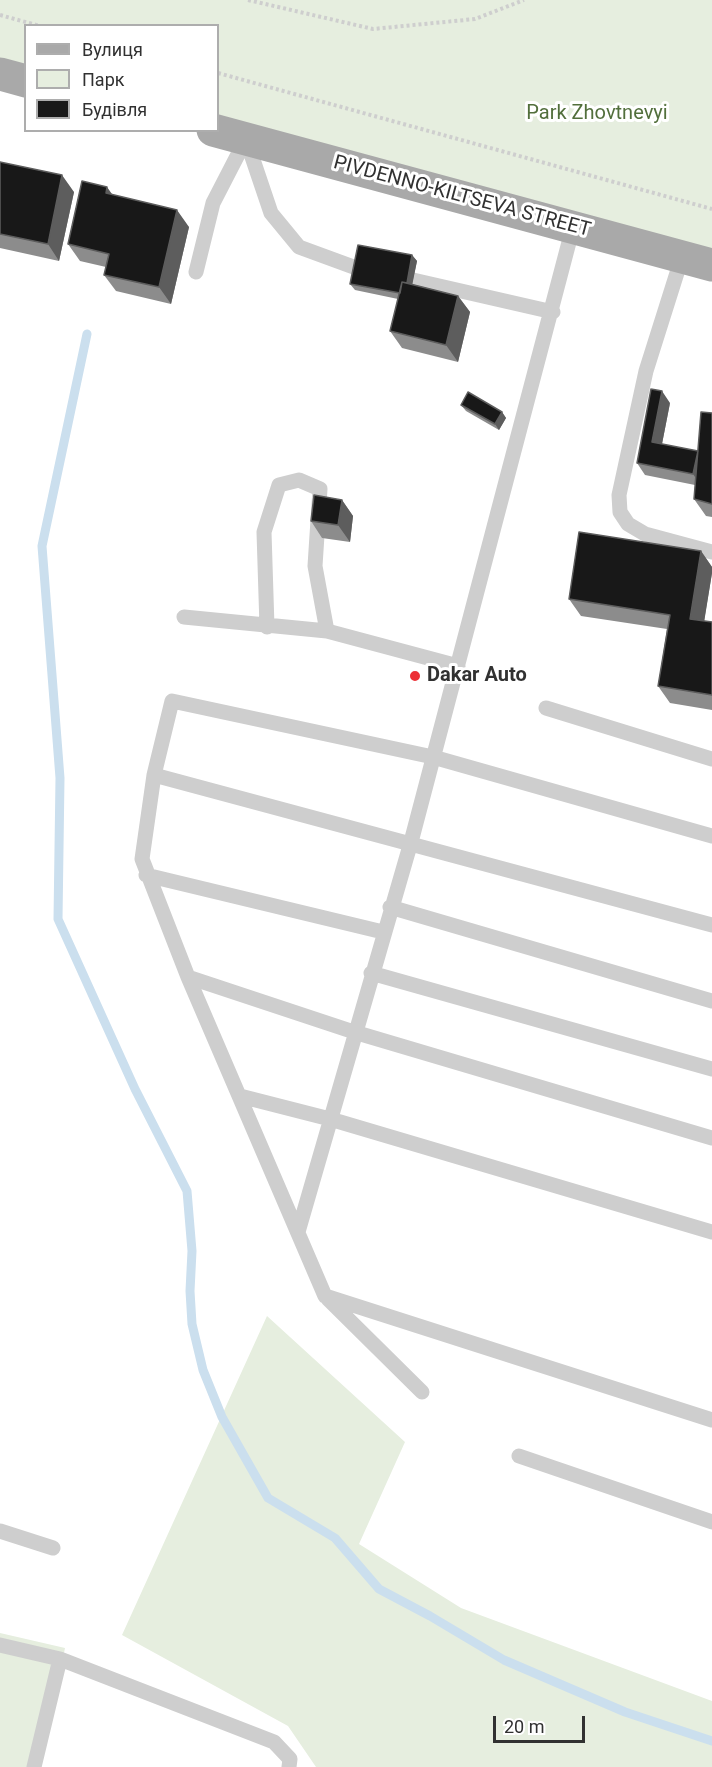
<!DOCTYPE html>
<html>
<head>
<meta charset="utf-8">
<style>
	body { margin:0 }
	#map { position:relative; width:712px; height:1767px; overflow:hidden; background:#fff; font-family:Roboto,sans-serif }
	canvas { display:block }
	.legend { position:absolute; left:24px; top:24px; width:195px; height:108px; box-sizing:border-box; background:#fff; border:2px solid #adadad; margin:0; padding:8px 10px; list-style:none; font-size:18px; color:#313131 }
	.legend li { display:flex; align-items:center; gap:12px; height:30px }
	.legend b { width:30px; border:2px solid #adadad }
	.scale { position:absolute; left:493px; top:1716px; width:92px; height:27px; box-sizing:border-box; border:3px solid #313131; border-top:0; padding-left:8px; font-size:18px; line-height:21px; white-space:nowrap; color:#313131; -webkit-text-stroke:4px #fff; paint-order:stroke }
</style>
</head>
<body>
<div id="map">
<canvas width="712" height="1767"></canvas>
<ul class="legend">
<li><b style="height:8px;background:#a9a9a9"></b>Вулиця</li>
<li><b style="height:16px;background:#e6eedf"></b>Парк</li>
<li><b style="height:16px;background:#181818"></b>Будівля</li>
</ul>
<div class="scale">20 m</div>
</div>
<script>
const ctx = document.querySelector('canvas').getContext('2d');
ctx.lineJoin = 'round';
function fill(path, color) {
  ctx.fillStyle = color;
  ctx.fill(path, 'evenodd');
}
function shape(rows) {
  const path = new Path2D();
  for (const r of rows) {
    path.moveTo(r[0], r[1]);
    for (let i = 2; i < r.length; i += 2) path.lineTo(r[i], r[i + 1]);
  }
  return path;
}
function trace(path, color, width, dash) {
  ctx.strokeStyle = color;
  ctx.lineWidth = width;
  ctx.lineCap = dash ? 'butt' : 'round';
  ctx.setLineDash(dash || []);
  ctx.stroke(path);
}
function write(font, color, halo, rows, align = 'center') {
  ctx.font = font + ' Roboto,sans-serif';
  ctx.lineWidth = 6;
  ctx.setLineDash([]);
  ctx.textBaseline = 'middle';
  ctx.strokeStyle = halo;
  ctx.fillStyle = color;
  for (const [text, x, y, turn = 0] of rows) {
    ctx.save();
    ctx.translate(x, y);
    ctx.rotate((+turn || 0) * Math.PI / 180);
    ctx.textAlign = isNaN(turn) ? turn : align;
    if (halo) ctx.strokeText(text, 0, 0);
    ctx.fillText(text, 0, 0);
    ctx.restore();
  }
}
const green = shape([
	[0,0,712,0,712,264,217,130,218,26,26,26,25,80,0,74],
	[267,1316,405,1442,359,1544,461,1608,712,1701,712,1767,316,1767,288,1726,122,1635],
	[0,1633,65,1648,41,1767,0,1767]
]);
const stream = shape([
	[87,334,42,546,60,778,58,919,135,1089,187,1191,192,1251,190,1291,192,1324,203,1370,222,1417,268,1498,335,1538,379,1589,430,1616,504,1660,625,1712,712,1741]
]);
const path = shape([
	[248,0,373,29,475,19,524,0],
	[0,15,40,26],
	[218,73,712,209]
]);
const lane = shape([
	[246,139,271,213,299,247,359,269],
	[682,257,646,371,619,495,620,512,628,524,645,534,712,552],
	[196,272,213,203,246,139],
	[413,280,553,312],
	[184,617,327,631,458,666],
	[267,627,264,532,279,485,299,480,320,489,315,566,327,631],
	[546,708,712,759],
	[154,775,712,925],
	[712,836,433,757,172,701,154,775,142,859,188,977,325,1296,712,1420],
	[146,875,383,932],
	[390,907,712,1001],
	[371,973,712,1069],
	[188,977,354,1032,712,1138],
	[240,1096,330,1119,712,1232],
	[298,1232,411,842,573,227],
	[328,1299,422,1392],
	[519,1456,712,1522],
	[0,1531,53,1548],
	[0,1645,60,1659,274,1742,290,1759,289,1767],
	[34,1767,60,1659]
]);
const primary = shape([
	[0,74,26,81],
	[213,130,712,265]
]);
const wall = shape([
	[0,162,74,192,59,261,0,248],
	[113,195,189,227,171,304,116,291,104,275,106,267,80,261,68,244],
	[412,255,417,261,412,284,458,296,470,312,458,362,402,348,390,331,398,299,355,290,350,284],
	[670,403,662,444,698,451,712,413,712,517,706,516,694,499,695,485,645,475,637,463],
	[461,405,502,412,506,418,499,430,466,411],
	[342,500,353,516,350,542,322,538,311,521],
	[701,551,712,567,712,573,704,621,712,622,712,710,670,703,658,686,667,629,581,616,569,599]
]);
const shadedWall = shape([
	[62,175,74,192,59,261,48,244],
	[107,187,119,204,106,193],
	[177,210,189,227,171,304,159,287],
	[412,255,417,261,409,301,405,294],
	[458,296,470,312,458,362,446,345],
	[662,391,670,403,660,454,652,442],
	[502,412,506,418,499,430,495,424],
	[698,451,701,486,693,474],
	[342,500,353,516,350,542,338,525],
	[701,551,712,567,712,573,702,635,690,619]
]);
const building = shape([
	[0,162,62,175,48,244,0,234,0,162],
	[82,181,107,187,106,193,177,210,159,287,104,275,109,254,68,244,82,181],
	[358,245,412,255,407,283,402,282,400,293,350,284,358,245],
	[402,282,458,296,446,345,390,331,402,282],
	[651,389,662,391,652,442,698,451,693,474,637,463,651,389],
	[468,392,502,412,495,424,461,405,468,392],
	[701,412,712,413,712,504,694,499,701,412],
	[314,495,342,500,338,525,311,521,314,495],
	[579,532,701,551,690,619,712,622,712,695,658,686,670,615,569,599,579,532]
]);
const markers = [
	[415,676,6,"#ec2f35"]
];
const parkNames = [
	["Park Zhovtnevyi",597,114]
];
const streetNames = [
	["PIVDENNO-KILTSEVA STREET",462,197,15]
];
const poiNames = [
	["Dakar Auto",427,676]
];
fill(green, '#e6eedf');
trace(stream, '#cbdfee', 9);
trace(path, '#cecece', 4, [3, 3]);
trace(lane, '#cecece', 15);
trace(primary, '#a9a9a9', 33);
fill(wall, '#8c8c8c');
fill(shadedWall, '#5d5d5d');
fill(building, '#181818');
trace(building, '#5d5d5d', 1.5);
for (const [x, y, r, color] of markers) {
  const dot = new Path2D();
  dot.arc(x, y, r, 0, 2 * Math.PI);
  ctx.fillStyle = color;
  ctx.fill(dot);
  trace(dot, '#fff', 2);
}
write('20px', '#526f3c', '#fff', parkNames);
write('20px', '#313131', '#fff', streetNames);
write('bold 20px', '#313131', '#fff', poiNames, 'left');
</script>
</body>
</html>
